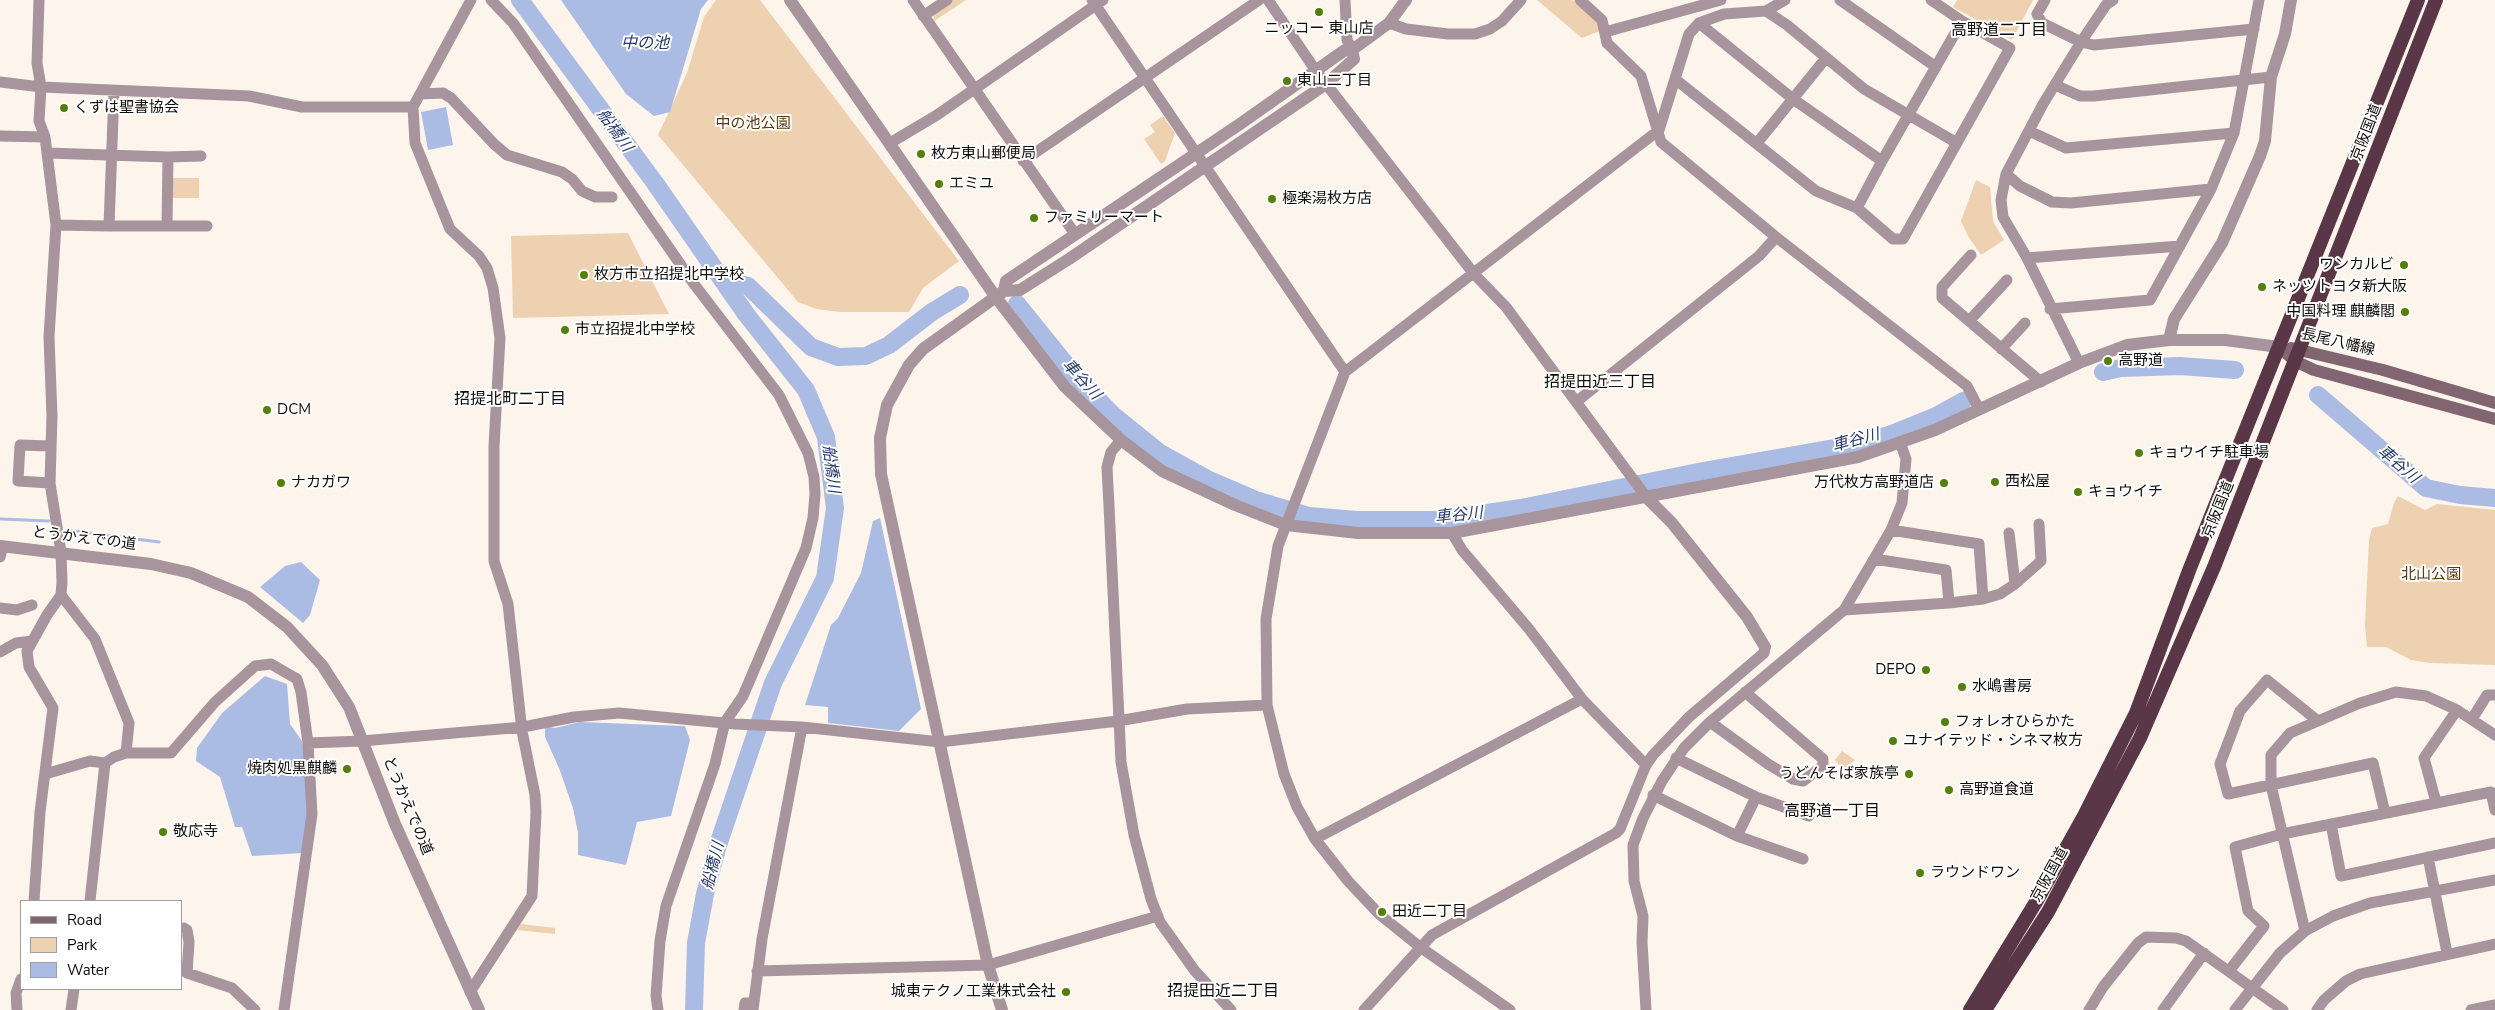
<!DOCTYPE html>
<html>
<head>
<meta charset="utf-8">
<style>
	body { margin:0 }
	#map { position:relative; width:2495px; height:1010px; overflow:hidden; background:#fdf5ec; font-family:"Nunito Sans",sans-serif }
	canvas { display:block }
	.legend { position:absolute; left:20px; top:900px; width:162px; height:90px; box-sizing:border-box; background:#fff; border:1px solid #9f9e9d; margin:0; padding:6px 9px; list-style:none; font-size:15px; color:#0e0c09 }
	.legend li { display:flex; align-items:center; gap:10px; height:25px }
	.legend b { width:25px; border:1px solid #9f9e9d }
</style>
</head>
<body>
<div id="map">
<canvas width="2495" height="1010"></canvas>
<ul class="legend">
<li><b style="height:6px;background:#816571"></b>Road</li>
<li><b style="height:14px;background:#eed1b0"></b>Park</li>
<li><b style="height:14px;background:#aabce3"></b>Water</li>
</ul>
</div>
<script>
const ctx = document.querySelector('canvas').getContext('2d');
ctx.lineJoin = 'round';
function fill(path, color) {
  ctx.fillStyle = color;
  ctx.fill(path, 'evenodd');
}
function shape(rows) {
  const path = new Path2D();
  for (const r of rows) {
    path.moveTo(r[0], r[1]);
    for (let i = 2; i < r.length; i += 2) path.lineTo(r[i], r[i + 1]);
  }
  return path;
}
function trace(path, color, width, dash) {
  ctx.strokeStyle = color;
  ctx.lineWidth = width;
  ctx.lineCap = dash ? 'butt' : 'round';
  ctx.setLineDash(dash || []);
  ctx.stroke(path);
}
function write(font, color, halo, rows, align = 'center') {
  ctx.font = font + ' "Nunito Sans","Noto Sans JP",sans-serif';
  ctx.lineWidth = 4;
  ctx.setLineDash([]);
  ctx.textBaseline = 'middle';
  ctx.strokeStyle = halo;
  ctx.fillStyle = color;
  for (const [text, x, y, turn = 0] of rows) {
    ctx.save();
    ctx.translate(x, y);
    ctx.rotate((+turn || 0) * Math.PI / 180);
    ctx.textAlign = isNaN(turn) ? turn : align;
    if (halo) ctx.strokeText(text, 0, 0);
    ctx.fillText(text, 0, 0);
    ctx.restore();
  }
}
const green = shape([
	[716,0,760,0,959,261,923,288,909,312,840,312,816,309,798,302,658,135,687,73,704,17],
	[951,0,966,0,933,22,934,15],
	[1537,0,1572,0,1597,20,1600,31,1582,38],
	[1957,0,2033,0,2012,40,1953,7],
	[1163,116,1175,133,1165,161,1161,164,1144,139,1155,132,1150,125],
	[172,178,199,178,199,198,172,198],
	[1976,180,1990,187,1993,221,2004,240,1981,255,1968,236,1961,221],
	[628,233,669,314,513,318,511,236],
	[2398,496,2425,510,2437,504,2495,510,2495,665,2430,663,2411,660,2386,647,2367,647,2365,625,2369,540,2372,528,2388,524,2394,503],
	[1842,751,1855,760,1843,770,1835,760],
	[521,924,555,928,555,934,517,930]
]);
const water = shape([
	[561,0,708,0,701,9,670,112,654,116,626,94],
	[446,107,453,145,428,150,421,112],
	[880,518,921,709,899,731,828,723,828,707,805,705,831,625,838,618,861,573,873,521],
	[301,562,320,580,310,615,303,623,260,587,285,566],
	[265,676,287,684,290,724,302,741,308,771,310,829,302,853,252,856,242,827,235,827,220,777,196,761,197,748,222,713],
	[580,722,685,726,690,740,671,816,637,822,626,865,578,855,578,833,573,808,559,768,545,737,545,726,555,728]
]);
const stream = shape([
	[0,519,49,521],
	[67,530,159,542]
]);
const river = shape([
	[520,0,655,183,746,314,806,390,826,437,835,508,825,578,773,683,718,845,705,894,696,943,694,1010],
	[723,280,748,286,811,347,838,357,866,356,889,345,932,312,960,295],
	[1017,304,1076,377,1113,415,1160,453,1207,479,1256,500,1309,516,1357,520,1440,520,1521,508,1703,471,1857,444,1889,435,1936,416,1963,401],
	[2103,372,2121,368,2180,366,2235,370],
	[2318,395,2426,488,2460,495,2495,498]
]);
const minor = shape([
	[491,0,513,23,694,284,779,395,808,453,814,477,815,494,813,518,806,548,743,696,725,722,715,764,666,906,660,941,656,996,658,1010],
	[913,0,1075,234],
	[1092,0,1345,372],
	[1268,0,1316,71,1474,274,1506,307,1647,498],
	[1345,0,1347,40,1352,50],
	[1580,0,1602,20,1607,43,1641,76,1661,142,1776,237,1967,386,1979,409],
	[1840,0,1936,67],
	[2045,0,2037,14,2042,23,2081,42,2094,45,2254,29],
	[1766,11,1787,25,1864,89,1957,143],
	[923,16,947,0],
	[1389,23,1406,29,1448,34,1475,34,1490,29,1502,21,1521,0],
	[1699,23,1793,99,1882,161,1857,208,1893,239,1903,239,2010,48,1962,21,1931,0],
	[1605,32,1721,0],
	[1675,79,1816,191,1857,208],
	[0,82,41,87,249,96,302,107,413,107],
	[2055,85,2080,96,2094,96,2271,77],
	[420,94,443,93,451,98,494,144,507,155,562,172,572,179,582,191,595,197,612,197],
	[2029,131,2066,148,2234,133],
	[0,136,45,137],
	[890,143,937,115,1103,0],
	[1757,143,1826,58],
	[47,153,168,157,201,156],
	[1023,161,1259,0],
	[1882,161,1962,21],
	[2006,174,2020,186,2052,202,2071,203,2211,189],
	[56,225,109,226,114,91],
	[109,226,207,226],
	[167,226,168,157],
	[1971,255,1942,287,1942,298,2041,382],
	[2027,258,2180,246],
	[2050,309,2150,300,2211,189,2234,133,2259,0],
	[1969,321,2007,280],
	[2001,349,2025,323],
	[2079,363,2027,258,2003,217,2001,200,2006,174,2043,104,2081,42,2106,5,2113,0],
	[1576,402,1759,256,1776,237],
	[1121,440,1111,452,1107,467,1109,506,1121,762,1134,835,1151,899,1160,922,1195,971,1231,1010],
	[50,483,18,481,20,445,50,446],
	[1891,530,1979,544,1983,599,2000,594,2015,584],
	[1452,533,1462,550,1529,629,1582,699,1646,765],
	[2009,533,2015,584,2041,561,2039,524],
	[0,557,3,546],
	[1874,559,1946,570,1949,603,1983,599],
	[61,595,95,639,99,649,129,723,126,753],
	[0,608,17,610,32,605],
	[1844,610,1949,603],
	[0,652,16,643,32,641],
	[2472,719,2487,695,2495,695],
	[2318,721,2267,680,2240,711,2220,764,2228,794,2373,763,2385,813],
	[1710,722,1768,764,1793,779,1803,781,1823,766,1823,759,1745,692],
	[308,743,362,741,523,727,574,717,619,713,735,724,802,727,940,742,1118,721,1187,709,1267,705],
	[1676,758,1756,797,1809,816],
	[45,774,90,761,105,763,114,757,126,753,171,753,215,702,255,666,271,664,297,679,301,692,308,743,312,814,284,1010],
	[1653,795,1737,836],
	[1756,797,1737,836,1803,859],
	[2436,802,2424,758,2457,710],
	[2331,824,2341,876,2495,843],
	[1315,839,1582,699],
	[2428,857,2447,953],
	[34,901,40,812,53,708,29,667,27,651,47,615,61,595,62,582,61,552,50,483,52,416,49,337,56,225,45,137,39,121,41,87,37,63,39,0],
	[90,901,105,763],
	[184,928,187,930,189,942,187,973,232,988,255,1010],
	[2305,931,2271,785,2271,755,2290,733,2360,703,2396,692,2426,696,2457,710,2495,735],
	[757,971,988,965,1158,916],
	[2229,971,2264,926,2248,911,2235,847,2282,834,2491,792,2495,810],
	[470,992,532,896,536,812,535,795,522,731,508,604,494,561,494,446,500,338,493,288,487,268,479,256,450,229,415,143,413,107,471,0],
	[17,1010,16,993,21,979],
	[71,1010,74,989],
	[744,1010,745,1003,753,1003],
	[753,1010,762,939,802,727],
	[1364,1010,1432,935,1616,833,1620,829,1646,765,1653,755,1689,717,1764,653,1765,647],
	[1510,1010,1420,947,1379,914,1348,881,1315,839,1297,807,1284,774,1267,705,1266,619,1278,546,1345,372,1659,130,1689,34,1699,23,1724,14,1766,11,1785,0],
	[1646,1010,1642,942,1643,916,1634,881,1633,845,1643,818,1662,781,1684,748,1710,722,1844,610,1891,530,1902,503,1906,459,1900,442],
	[2089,1010,2103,987,2138,943,2146,937,2176,938,2186,941,2283,1010],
	[2163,1010,2204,953],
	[2235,1010,2280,953,2305,931,2333,916,2370,903,2495,880],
	[2317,1010,2324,1000,2346,981,2360,974,2495,944],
	[2471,1010,2495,1005]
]);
const tertiary = shape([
	[790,0,995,296,1065,387,1121,440,1162,471,1235,505,1286,525,1358,533,1452,533,1858,457,1935,430,2079,363,2127,345,2169,340,2225,340,2279,347],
	[1004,291,1006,281,1240,124,1345,50,1352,50,1389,23,1406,0],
	[2169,340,2174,319,2222,243,2260,156,2265,141,2271,77,2285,34,2291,0],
	[1647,498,1672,523,1747,617,1765,647],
	[0,546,151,564,191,573,248,597,287,627,322,665,349,707,395,824,479,1010],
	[1002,1010,988,965,881,474,880,438,887,405,909,365,923,349,1004,291,1020,290,1069,259,1326,84,1354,59,1352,50]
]);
const secondary = shape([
	[2279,347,2295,361,2314,370,2495,419],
	[2291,348,2383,370,2495,403]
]);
const trunk = shape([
	[1970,1010,2036,902,2084,816,2136,713,2190,568,2418,0],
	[1985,1010,2048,912,2140,738,2214,567,2436,0]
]);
const markers = [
	[1319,12,5,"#548008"],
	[1287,81,5,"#548008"],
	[64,108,5,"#548008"],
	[921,154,5,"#548008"],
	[939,184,5,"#548008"],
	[1272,199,5,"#548008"],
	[1034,218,5,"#548008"],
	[2404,265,5,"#548008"],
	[584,275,5,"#548008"],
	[2262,287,5,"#548008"],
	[2405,312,5,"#548008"],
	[565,330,5,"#548008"],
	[2108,361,5,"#548008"],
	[267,410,5,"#548008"],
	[2139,453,5,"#548008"],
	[1995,482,5,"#548008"],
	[281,483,5,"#548008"],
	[1944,483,5,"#548008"],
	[2078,492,5,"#548008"],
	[1926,670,5,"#548008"],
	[1962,687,5,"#548008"],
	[1945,722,5,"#548008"],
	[1893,741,5,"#548008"],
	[347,769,5,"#548008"],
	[1909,774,5,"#548008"],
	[1949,790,5,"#548008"],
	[163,832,5,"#548008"],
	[1920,873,5,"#548008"],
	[1382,912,5,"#548008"],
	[1066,992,5,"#548008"]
];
const poiNames = [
	["ニッコー 東山店",1319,29,"center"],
	["東山二丁目",1297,81],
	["くずは聖書協会",74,108],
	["枚方東山郵便局",931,154],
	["エミユ",949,184],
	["極楽湯枚方店",1282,199],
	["ファミリーマート",1044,218],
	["ワンカルビ",2394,265,"right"],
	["枚方市立招提北中学校",594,275],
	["ネッツトヨタ新大阪",2272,287],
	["中国料理 麒麟閣",2395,312,"right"],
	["市立招提北中学校",575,330],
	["高野道",2118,361],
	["DCM",277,410],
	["キョウイチ駐車場",2149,453],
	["西松屋",2005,482],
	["ナカガワ",291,483],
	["万代枚方高野道店",1934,483,"right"],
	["キョウイチ",2088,492],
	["DEPO",1916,670,"right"],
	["水嶋書房",1972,687],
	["フォレオひらかた",1955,722],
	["ユナイテッド・シネマ枚方",1903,741],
	["焼肉処黒麒麟",337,769,"right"],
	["うどんそば家族亭",1899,774,"right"],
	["高野道食道",1959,790],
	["敬応寺",173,832],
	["ラウンドワン",1930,873],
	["田近二丁目",1392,912],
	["城東テクノ工業株式会社",1056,992,"right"]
];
const parkNames = [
	["中の池公園",753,124],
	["北山公園",2431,575]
];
const streetNames = [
	["京阪国道",2367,133,-69],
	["長尾八幡線",2338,343,13],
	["京阪国道",2219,510,-68],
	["とうかえでの道",84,539,7],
	["とうかえでの道",407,806,67],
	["京阪国道",2050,875,-61]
];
const neighbourhoodNames = [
	["高野道二丁目",1999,31],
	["招提田近三丁目",1600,383],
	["招提北町二丁目",510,400],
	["高野道一丁目",1832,812],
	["招提田近二丁目",1223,992]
];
const waterNames = [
	["中の池",645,44],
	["船橋川",614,131,54],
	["車谷川",1081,380,48],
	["車谷川",1856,441,-15],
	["車谷川",2398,465,41],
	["船橋川",830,469,83],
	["車谷川",1459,516,-6],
	["船橋川",714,866,-76]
];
fill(green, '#eed1b0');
fill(water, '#aabce3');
trace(stream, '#aabce3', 3);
trace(river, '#aabce3', 18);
trace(minor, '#a8949c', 11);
trace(tertiary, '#a8949c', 12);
trace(secondary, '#816571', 12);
trace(trunk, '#5a3746', 14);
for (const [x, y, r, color] of markers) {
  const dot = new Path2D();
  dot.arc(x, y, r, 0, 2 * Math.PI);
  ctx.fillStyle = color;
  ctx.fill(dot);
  trace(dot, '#fff', 2);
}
write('15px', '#0e0c09', '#fff', poiNames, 'left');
write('15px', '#5a3b11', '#fff', parkNames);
write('15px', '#0e0c09', '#fff', streetNames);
write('16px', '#0e0c09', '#fff', neighbourhoodNames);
write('italic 16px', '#263b6c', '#fff', waterNames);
</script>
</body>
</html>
